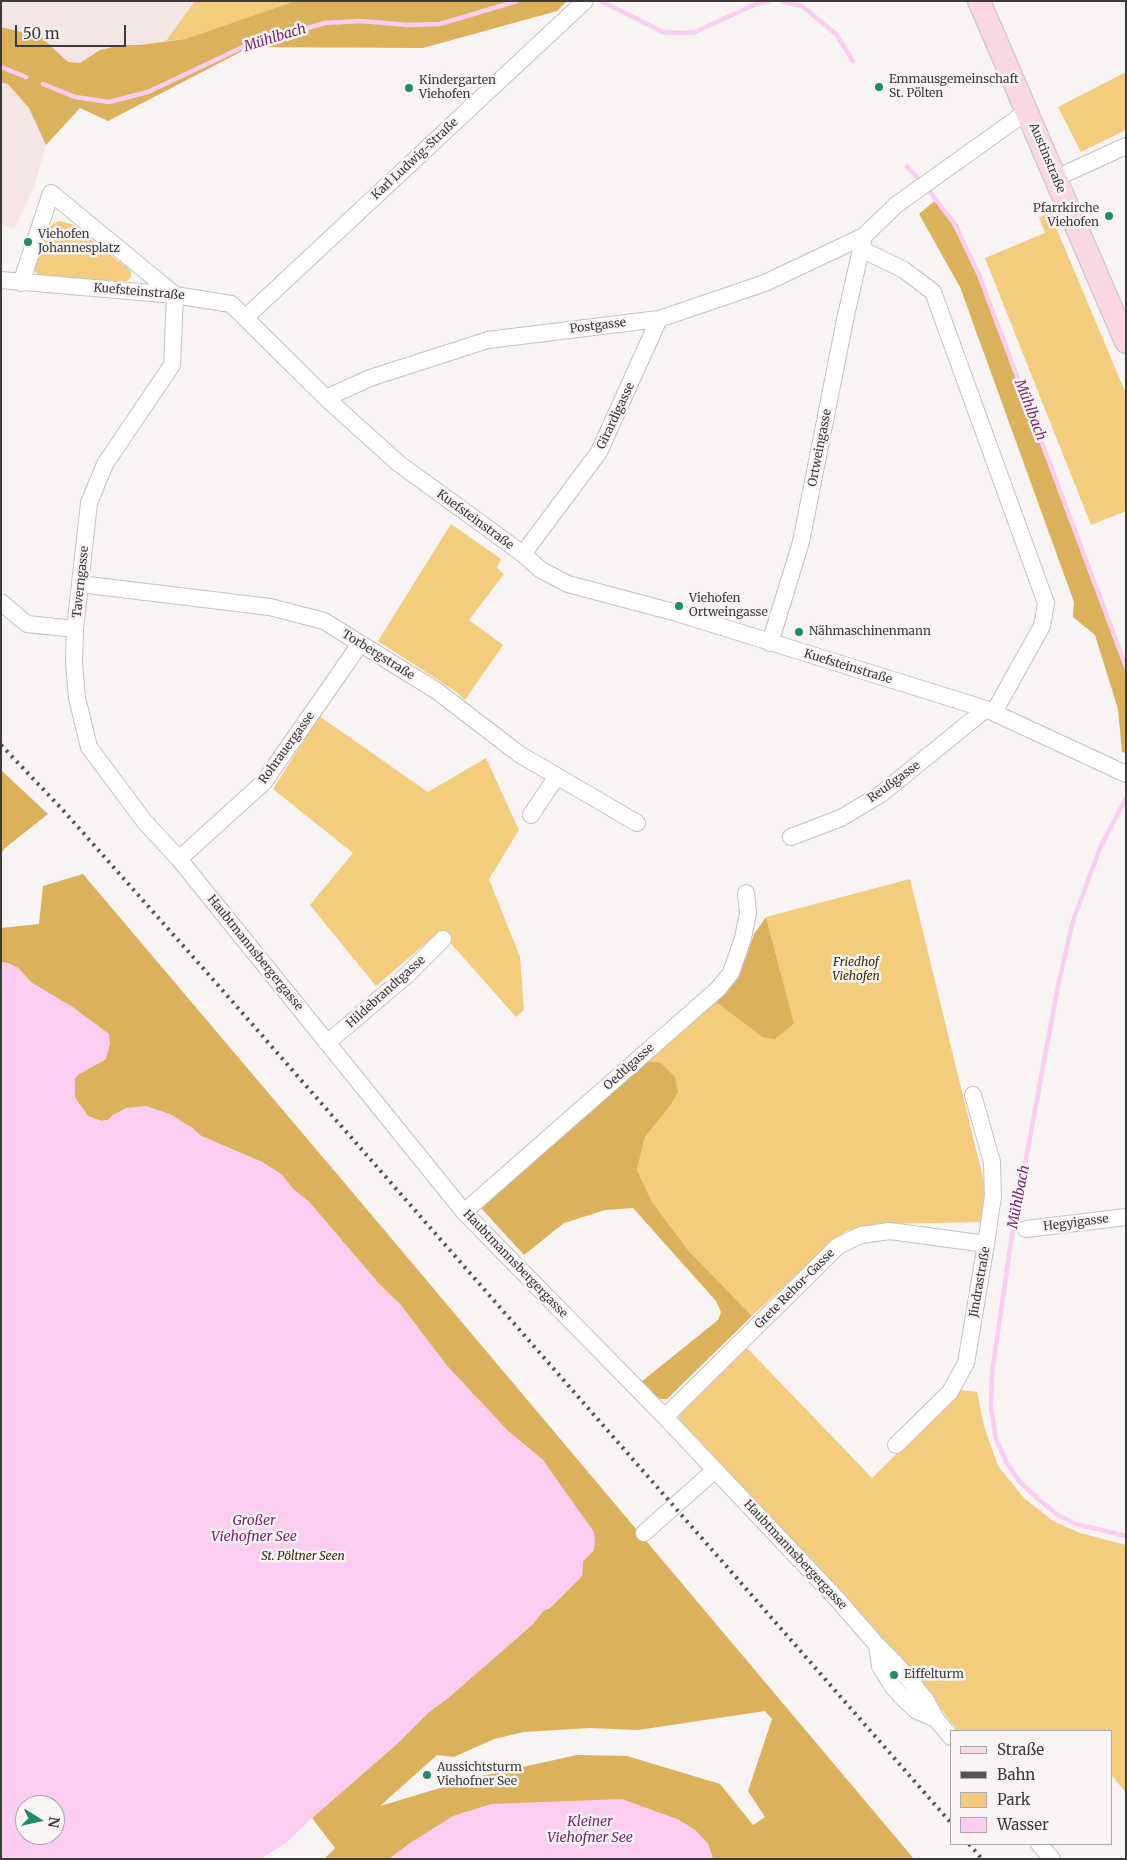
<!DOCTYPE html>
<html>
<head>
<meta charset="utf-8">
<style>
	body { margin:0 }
	#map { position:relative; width:1127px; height:1860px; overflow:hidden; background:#f7f4f3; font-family:Merriweather,serif }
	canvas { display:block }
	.frame { position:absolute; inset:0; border:2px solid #3c3b3b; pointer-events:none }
	.legend { position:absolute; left:950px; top:1730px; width:162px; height:115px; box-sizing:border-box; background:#f7f4f3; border:1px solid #acaaa9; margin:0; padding:6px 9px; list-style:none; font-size:15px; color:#3c3b3b }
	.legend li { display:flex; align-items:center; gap:10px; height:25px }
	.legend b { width:25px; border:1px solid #acaaa9 }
	.north { position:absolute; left:15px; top:1795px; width:50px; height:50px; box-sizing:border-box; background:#f7f4f3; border:1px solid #acaaa9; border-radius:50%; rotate:99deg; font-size:14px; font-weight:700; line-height:20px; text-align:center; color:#3c3b3b }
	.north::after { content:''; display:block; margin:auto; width:18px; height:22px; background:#1f8b69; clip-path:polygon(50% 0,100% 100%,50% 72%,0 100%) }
	.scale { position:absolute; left:15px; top:25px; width:111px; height:22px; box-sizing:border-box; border:2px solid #3c3b3b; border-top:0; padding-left:6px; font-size:15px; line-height:18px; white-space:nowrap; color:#3c3b3b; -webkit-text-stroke:4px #f7f4f3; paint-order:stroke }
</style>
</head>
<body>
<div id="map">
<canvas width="1127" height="1860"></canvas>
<div class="frame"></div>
<ul class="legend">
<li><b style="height:6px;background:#f9d8e2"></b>Straße</li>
<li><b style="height:6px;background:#555454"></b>Bahn</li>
<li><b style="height:14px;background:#f3cc7e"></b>Park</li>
<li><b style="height:14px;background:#facdf1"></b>Wasser</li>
</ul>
<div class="north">N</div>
<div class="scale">50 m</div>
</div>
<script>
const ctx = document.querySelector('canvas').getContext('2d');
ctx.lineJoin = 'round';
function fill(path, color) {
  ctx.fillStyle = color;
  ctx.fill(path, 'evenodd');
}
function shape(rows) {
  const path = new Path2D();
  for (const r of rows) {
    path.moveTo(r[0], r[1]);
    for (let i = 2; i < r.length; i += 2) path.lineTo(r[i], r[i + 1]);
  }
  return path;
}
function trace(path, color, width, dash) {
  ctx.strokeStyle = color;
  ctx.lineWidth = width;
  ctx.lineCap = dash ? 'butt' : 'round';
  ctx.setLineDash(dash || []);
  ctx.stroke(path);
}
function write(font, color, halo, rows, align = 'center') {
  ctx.font = font + ' Merriweather,serif';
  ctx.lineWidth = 5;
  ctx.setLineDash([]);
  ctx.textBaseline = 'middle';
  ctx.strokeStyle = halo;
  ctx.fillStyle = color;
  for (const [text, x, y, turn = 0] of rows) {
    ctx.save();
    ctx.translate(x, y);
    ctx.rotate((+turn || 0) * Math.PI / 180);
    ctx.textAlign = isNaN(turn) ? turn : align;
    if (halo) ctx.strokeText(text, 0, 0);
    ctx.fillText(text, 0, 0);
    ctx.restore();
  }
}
const built = shape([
	[1,1,195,1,192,8,166,41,122,89,80,108,46,145,34,187,14,229,1,224]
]);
const green = shape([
	[195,1,295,1,185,39,166,41],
	[1126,72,1126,130,1081,152,1058,107],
	[1050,213,1126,394,1126,511,1091,525,985,258,1045,233,1039,217],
	[59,221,72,224,131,271,131,277,127,281,115,282,41,276,35,272,33,261,43,236,50,226],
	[451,524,501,559,497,568,504,574,469,620,503,645,465,700,455,691,378,641],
	[319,716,428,792,486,758,519,830,489,879,520,957,524,1010,516,1017,440,931,376,986,310,905,353,853,273,789],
	[910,879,985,1186,982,1222,884,1224,846,1231,830,1244,752,1316,688,1250,652,1202,637,1170,645,1137,670,1106,644,1061,716,1002,762,1037,794,1025,766,917],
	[746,1347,872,1478,961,1390,977,1392,984,1426,998,1466,1024,1498,1053,1521,1080,1533,1126,1545,1126,1793,1111,1774,1111,1731,958,1731,904,1661,679,1419,681,1407]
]);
const forest = shape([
	[295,1,567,1,557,11,423,48,250,47,108,121,80,108,46,145,29,108,8,84,1,82,1,27,41,37,68,62,80,63,100,50,122,45,140,45,185,39],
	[937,199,958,225,1126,667,1126,753,1122,752,1118,709,1095,635,1073,617,1074,602,960,287,919,214],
	[1,770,48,814,5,848,1,854],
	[83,874,348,1187,914,1859,713,1859,708,1844,695,1830,677,1819,413,1841,389,1859,324,1859,335,1848,312,1818,398,1743,429,1712,448,1698,533,1624,543,1611,550,1608,579,1579,582,1575,583,1561,594,1550,543,1460,508,1431,447,1366,400,1304,380,1285,309,1202,293,1189,282,1175,262,1162,201,1136,191,1127,113,1115,108,1120,101,1121,88,1116,75,1098,75,1078,79,1074,106,1059,74,1008,32,983,18,968,9,964,1,962,1,928,39,924,43,886],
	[765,1711,772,1719,748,1791,765,1817,753,1825,720,1784,627,1756,577,1755,477,1777,380,1806,437,1755,454,1757,494,1739,524,1732,590,1728,638,1730],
	[766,917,794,1024,775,1039,762,1037,716,1002,735,978,746,958,754,934],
	[644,1061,661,1063,675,1077,678,1092,670,1106,645,1137,637,1170,652,1202,688,1250,752,1316,667,1399,658,1399,641,1382,718,1320,721,1312,716,1301,633,1208,605,1210,564,1223,524,1255,480,1207]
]);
const water = shape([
	[1,962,9,963,18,968,32,983,74,1008,109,1034,110,1044,106,1059,79,1074,75,1078,75,1098,88,1116,101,1121,108,1120,113,1115,126,1108,146,1106,170,1114,191,1127,201,1136,262,1162,282,1175,293,1189,309,1202,380,1285,400,1304,447,1366,508,1431,543,1460,594,1532,595,1541,594,1550,583,1561,582,1575,579,1579,549,1608,543,1611,533,1624,448,1698,429,1712,398,1743,312,1818,286,1843,260,1859,1,1859],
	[25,1805,55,1805,55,1835,25,1835],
	[622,1799,677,1819,695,1830,708,1844,713,1859,389,1859,413,1841,453,1816,491,1804]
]);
const stream = shape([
	[601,1,663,32,681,33,695,32,756,4,769,1],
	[783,1,802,6,836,34,853,61],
	[1,67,26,77],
	[43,84,75,97,109,102,148,92,247,45,325,23,361,21,408,25,440,24,517,1],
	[907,167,922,182],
	[927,188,955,225,979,275,1126,667],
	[1126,798,1100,848,1072,924,1057,991,1012,1235,992,1373,991,1408,996,1439,1006,1462,1019,1481,1039,1500,1058,1515,1076,1524,1126,1536]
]);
const street = shape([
	[1056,178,1126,146],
	[861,249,904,270,933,292,1046,603,1042,626,994,712],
	[1,280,175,295,231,304,326,398,398,463,523,554,541,570,568,584,677,613,986,709,1126,774],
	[21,283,51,193,175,295],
	[175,295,172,365,105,464,89,503,75,629,74,663,77,698,89,747,144,821,179,859,464,1212,665,1417,837,1599,877,1645,894,1662,926,1700,936,1719,951,1737],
	[246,317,585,1],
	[326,398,370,378,488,340,659,319,765,283,864,236],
	[523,554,599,452,659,319],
	[80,584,270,607,324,621,437,691,519,754,637,823],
	[1,602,27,624,75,629],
	[770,643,801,542,845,320,864,236,896,205,1015,120,1027,110],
	[531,815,557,776],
	[791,837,841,818,881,794,986,709],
	[179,859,264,782,360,644],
	[327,1043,406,976,443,939],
	[464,1212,718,989,731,973,743,938,748,913,746,893],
	[1026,1229,1126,1217],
	[665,1417,838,1246,861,1235,890,1231,986,1244],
	[896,1445,950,1392,966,1363,986,1244,993,1196,992,1162,973,1095],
	[644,1533,715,1470],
	[877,1645,880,1666,893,1687,905,1700,917,1711,936,1719],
	[1039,1844,1052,1859]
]);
const secondary = shape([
	[979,1,1126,342]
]);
const rail = shape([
	[1,745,62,809,217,984,951,1823],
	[969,1844,982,1859]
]);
const markers = [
	[879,87,5,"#1f8b69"],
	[409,88,5,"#1f8b69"],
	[1109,216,5,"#1f8b69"],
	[28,242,5,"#1f8b69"],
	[679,606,5,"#1f8b69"],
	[799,632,5,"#1f8b69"],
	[894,1675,5,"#1f8b69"],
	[427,1775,5,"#1f8b69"]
];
const poiNames = [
	["Emmausgemeinschaft",889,80],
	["St. Pölten",889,94],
	["Kindergarten",419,81],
	["Viehofen",419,95],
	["Pfarrkirche",1099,209,"right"],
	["Viehofen",1099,223,"right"],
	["Viehofen",38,235],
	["Johannesplatz",38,249],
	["Viehofen",689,599],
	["Ortweingasse",689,613],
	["Nähmaschinenmann",809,632],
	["Eiffelturm",904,1675],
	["Aussichtsturm",437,1768],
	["Viehofner See",437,1782]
];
const streetNames = [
	["Austinstraße",1047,158,67],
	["Karl Ludwig-Straße",415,159,-43],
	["Kuefsteinstraße",139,292,5],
	["Postgasse",598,326,-7],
	["Girardigasse",616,416,-65],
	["Ortweingasse",820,448,-79],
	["Kuefsteinstraße",475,520,36],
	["Taverngasse",81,582,-84],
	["Torbergstraße",378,655,32],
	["Kuefsteinstraße",848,667,17],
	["Rohrauergasse",287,748,-54],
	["Reußgasse",894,782,-36],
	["Haubtmannsbergergasse",255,953,51],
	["Hildebrandtgasse",386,992,-42],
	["Oedtlgasse",629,1067,-42],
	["Hegyigasse",1076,1223,-7],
	["Haubtmannsbergergasse",515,1264,46],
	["Jindrastraße",980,1282,-80],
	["Grete Rehor-Gasse",795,1289,-45],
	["Haubtmannsbergergasse",795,1555,47]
];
const parkNames = [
	["Friedhof",856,963],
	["Viehofen",856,977],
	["St. Pöltner Seen",303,1557]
];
const waterNames = [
	["Mühlbach",275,38,-17],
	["Mühlbach",1030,410,69],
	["Mühlbach",1019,1197,-79],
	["Großer",254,1521],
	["Viehofner See",254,1537],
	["Kleiner",590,1822],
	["Viehofner See",590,1838]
];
fill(built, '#f3e6e5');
fill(green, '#f3cc7e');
fill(forest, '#dbb15b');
fill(water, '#facdf1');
trace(stream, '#facdf1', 4.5);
trace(street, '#c5c2c1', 18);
trace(secondary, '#c5c2c1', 24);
trace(street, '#fff', 16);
trace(secondary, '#f9d8e2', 22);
trace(rail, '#555454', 4, [2.5, 5]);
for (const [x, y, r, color] of markers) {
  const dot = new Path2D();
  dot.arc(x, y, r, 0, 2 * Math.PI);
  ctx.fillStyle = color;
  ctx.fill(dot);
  trace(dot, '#f7f4f3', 2);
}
write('12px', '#3c3b3b', '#f7f4f3', poiNames, 'left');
write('12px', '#3c3b3b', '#f7f4f3', streetNames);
write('italic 12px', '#3c2b04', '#f7f4f3', parkNames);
write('italic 14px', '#7a2770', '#f7f4f3', waterNames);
</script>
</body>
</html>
